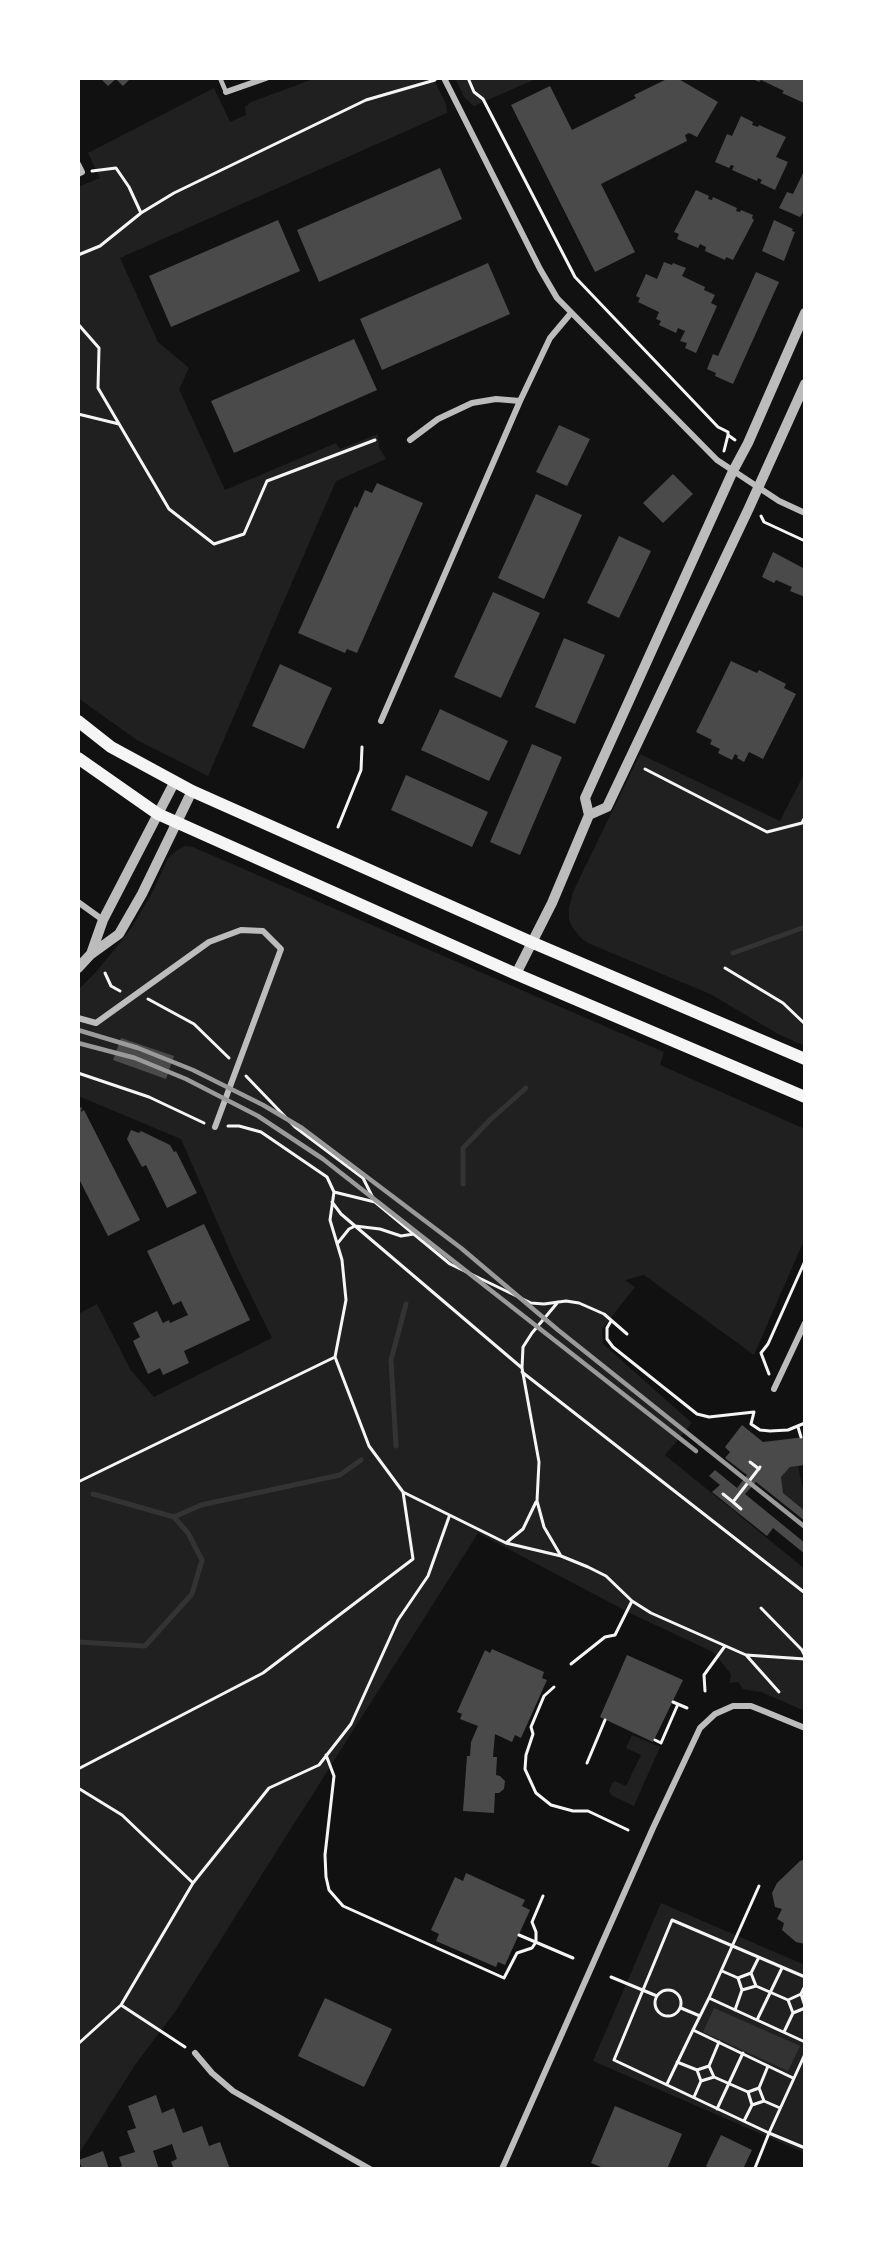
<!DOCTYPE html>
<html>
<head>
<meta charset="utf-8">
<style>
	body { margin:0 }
	#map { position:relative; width:883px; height:2247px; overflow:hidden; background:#111; font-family:"Sofia Sans Condensed",sans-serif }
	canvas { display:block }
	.frame { position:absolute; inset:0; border:80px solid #fff; pointer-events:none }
</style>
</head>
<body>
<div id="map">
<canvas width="883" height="2247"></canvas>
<div class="frame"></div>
</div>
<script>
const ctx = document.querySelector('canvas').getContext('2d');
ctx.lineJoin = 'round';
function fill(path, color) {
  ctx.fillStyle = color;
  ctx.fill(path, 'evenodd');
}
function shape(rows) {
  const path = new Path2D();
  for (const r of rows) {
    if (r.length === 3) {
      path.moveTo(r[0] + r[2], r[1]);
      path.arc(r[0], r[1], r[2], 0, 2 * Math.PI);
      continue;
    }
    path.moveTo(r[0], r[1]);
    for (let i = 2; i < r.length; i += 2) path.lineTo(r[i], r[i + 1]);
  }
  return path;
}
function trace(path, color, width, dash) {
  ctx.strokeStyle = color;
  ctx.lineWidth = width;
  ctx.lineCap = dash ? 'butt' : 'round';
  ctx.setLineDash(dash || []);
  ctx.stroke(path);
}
const green = shape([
	[316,78,433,78,446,104,447,113,120,258,158,342,189,368,179,389,225,490,336,443,340,449,378,434,379,447,386,459,336,481,208,776,137,740,78,698,78,187,100,178,88,153,214,88,230,122,246,115,245,107,251,102],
	[455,78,538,78,474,106,464,97],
	[640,754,780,821,805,772,805,1046,780,1035,710,994,590,944,582,939,572,927,569,919,569,908,573,892],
	[185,846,193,847,664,1052,660,1065,805,1129,805,1238,754,1355,644,1275,625,1280,635,1287,602,1329,603,1344,692,1423,665,1455,805,1569,805,1711,761,1692,743,1689,738,1682,729,1683,731,1674,713,1652,630,1613,478,1533,175,2012,135,2065,78,2155,78,1314,97,1304,130,1369,154,1397,272,1338,235,1263,181,1139,78,1096,78,990,96,972,130,930,152,893,168,858,176,851],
	[798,1466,802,1486,805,1488,805,1511,783,1493,781,1477,790,1467],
	[632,1735,660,1747,634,1806,611,1795,609,1791,612,1783,615,1781,626,1786,641,1755,626,1748],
	[661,1903,805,1965,805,2153,593,2061]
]);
const water = shape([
	[714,2008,800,2046,788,2071,703,2032]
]);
const stream = shape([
	[733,953,805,927],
	[463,1184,463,1148,491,1119,526,1088],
	[396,1446,391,1360,406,1304],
	[93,1494,174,1517],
	[78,1642,145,1646,192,1594,202,1560,188,1533,174,1517,201,1505,340,1475,361,1460]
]);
const building = shape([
	[100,78,131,78,123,86,116,79,108,86],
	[669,78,677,78,718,102,697,137,689,133,685,135,687,141,601,184,635,252,595,272,511,105,550,86,572,130,636,98,634,95],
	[750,78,805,78,805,101,804,103,782,93,784,91,761,80,759,82],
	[741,116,753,122,752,125,758,127,759,125,786,137,776,157,788,162,775,190,760,183,762,180,758,178,757,181,732,170,734,166,731,165,729,168,715,162,727,134,732,136],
	[440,168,462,219,319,282,297,230],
	[805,169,805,210,800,217,779,208,787,192,793,194],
	[696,190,709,196,708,199,712,200,713,197,737,208,736,211,740,212,741,210,753,215,752,218,754,220,733,260,726,257,725,260,705,251,706,247,700,244,698,248,677,239,679,234,674,232],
	[278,220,300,271,171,327,149,276],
	[774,220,793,229,792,231,795,232,784,261,762,251],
	[664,262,672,265,673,263,686,268,682,276,705,287,704,290,715,295,711,303,717,306,696,353,685,348,687,343,680,341,685,331,678,328,676,333,659,325,661,321,656,319,659,312,638,302,640,298,636,296,646,274,657,279],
	[488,263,510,314,382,370,360,319],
	[756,272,779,282,733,384,715,376,716,373,707,369,713,354,718,356],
	[354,339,377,390,234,453,211,401],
	[559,425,590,439,567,486,536,472],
	[673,474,693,494,663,523,643,503],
	[377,483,423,503,357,653,347,649,345,653,298,633,355,506,357,508,365,490,372,493],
	[536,494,582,515,544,599,498,578],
	[619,536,651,551,619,618,587,603],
	[773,552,805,569,805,597,790,591,792,587,776,580,774,583,762,577],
	[493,592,540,613,501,698,454,677],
	[564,638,605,655,575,724,535,707],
	[731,661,757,673,759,670,786,684,784,688,796,694,763,759,749,752,744,762,737,758,738,756,735,754,732,760,718,753,720,749,710,744,712,740,696,732],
	[280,664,332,688,304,749,252,726],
	[440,709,508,741,489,781,421,750],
	[532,744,562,757,520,855,490,842],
	[406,775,488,812,472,847,391,810],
	[121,1038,174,1056,166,1079,113,1060],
	[78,1106,82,1108,81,1112,84,1110,140,1220,108,1236,78,1177],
	[131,1130,139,1133,141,1131,170,1145,174,1152,176,1151,197,1193,167,1208,146,1165,142,1167,127,1139],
	[204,1224,250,1320,184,1351,189,1363,163,1375,160,1368,148,1374,133,1341,140,1337,133,1323,157,1311,163,1323,169,1320,170,1323,188,1315,181,1301,173,1305,147,1251],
	[742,1425,763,1442,805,1437,805,1465,790,1467,781,1477,783,1493,805,1511,805,1521,756,1482,745,1494,805,1543,805,1554,773,1528,767,1536,712,1492,720,1485,709,1476,715,1470,737,1488,747,1475,725,1458,730,1452,725,1447],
	[492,1649,544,1672,542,1678,547,1680,521,1738,515,1735,512,1742,495,1734,493,1757,497,1757,496,1775,500,1776,505,1781,504,1789,499,1793,495,1793,494,1813,463,1811,467,1756,470,1756,471,1742,478,1726,460,1719,462,1714,457,1712,485,1650,490,1653],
	[627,1655,683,1680,653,1742,600,1717],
	[805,1859,805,1944,796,1942,782,1930,784,1923,777,1919,782,1909,775,1907,772,1893,777,1883,800,1861],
	[466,1873,525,1900,522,1906,530,1910,505,1965,498,1962,496,1967,436,1941,439,1934,431,1930,455,1877,463,1881],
	[325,1998,392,2029,364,2087,298,2056],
	[156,2095,162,2113,174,2108,183,2133,202,2126,209,2146,220,2142,230,2169,174,2169,171,2162,177,2159,172,2144,153,2151,159,2169,114,2169,122,2166,119,2157,135,2152,127,2131,136,2128,128,2106],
	[615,2106,682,2134,667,2169,606,2169,591,2163],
	[721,2135,752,2150,743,2169,711,2169,706,2166],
	[103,2151,109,2169,82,2169,79,2160]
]);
const path = shape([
	[468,78,474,92,483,99,575,277,718,427,728,432,728,435,735,440],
	[92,171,116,168,129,187,141,213],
	[78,255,100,246,141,213,174,193,366,100,435,80],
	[78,324,99,348,98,388,169,509,214,544,244,534,267,481,375,440],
	[78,414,119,424],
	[724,451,728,435],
	[761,516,764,522,805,541],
	[645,769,767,832,802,823,805,817],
	[338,827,361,770,362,747],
	[725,968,783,1003,805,1024],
	[105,973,111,986,120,991],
	[148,999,194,1024,229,1058],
	[78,1073,149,1097,204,1123],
	[246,1076,295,1127,363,1178,375,1202,450,1264,531,1303,544,1304,566,1301,579,1303,604,1314,627,1334],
	[228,1126,239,1126,261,1132,327,1177,334,1192,330,1220,342,1260,346,1300,335,1357,369,1446,403,1492,506,1543,561,1556,588,1567,606,1576,632,1601,651,1613,746,1655,805,1659],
	[334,1192,375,1202],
	[332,1202,341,1214,522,1368],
	[337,1244,349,1229,355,1226,380,1229,401,1236,414,1234],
	[558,1302,532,1333,523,1347,522,1368,539,1462,537,1501,544,1527,561,1556],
	[611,1321,607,1328,607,1339,613,1347,697,1414,709,1417,754,1412,751,1424,760,1430,770,1431,788,1430,805,1423],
	[522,1372,805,1593],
	[769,1374,761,1353,768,1344,805,1261],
	[798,1427,801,1437],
	[750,1462,759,1469],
	[78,1482,335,1357],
	[723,1494,733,1502],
	[741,1509,733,1502,760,1467],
	[506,1543,523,1529,536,1502],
	[761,1608,802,1650,805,1656],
	[746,1655,779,1692],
	[571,1664,605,1637,615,1635,632,1601],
	[554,1687,544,1696,531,1727,533,1734,526,1755,525,1769,536,1793,551,1805,573,1811,588,1811,628,1830],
	[705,1691,704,1675,725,1646],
	[673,1702,687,1708],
	[655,1740,661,1743,678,1704],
	[326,1755,334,1776,325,1855,326,1877,329,1890,343,1906,504,1978,517,1953,532,1948,536,1942,536,1932,532,1922,543,1896],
	[587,1763,605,1720],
	[78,1769,263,1673,413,1559,403,1492],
	[78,1788,122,1815,193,1883],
	[519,1935,573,1958],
	[722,1971,738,1978],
	[751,1973,759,1957],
	[611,1977,657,1996],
	[805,1977,672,1920,614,2060,769,2133,805,2054],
	[756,1986,751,1973,738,1978,742,1990,756,1986,788,2000,793,2013,805,2008],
	[668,2003,13],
	[801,1994,805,1986],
	[709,1998,759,1886],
	[788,2000,801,1994,805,2006],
	[121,2005,185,2047],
	[681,2008,700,2016],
	[735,2010,742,1990],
	[757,2020,782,1968],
	[784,2032,793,2013],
	[78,2044,121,2005,193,1883,269,1788,319,1765,351,1724,398,1620,428,1576,449,1517],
	[677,2062,697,2070,709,2066,714,2077,748,2092,759,2088,764,2101,780,2108],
	[709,2066,719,2042],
	[697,2070,701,2081,714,2077],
	[793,2078,693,2030,709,1998,805,2042],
	[667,2084,693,2030],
	[759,2088,768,2066],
	[748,2092,752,2105,764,2101],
	[694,2097,701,2081],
	[717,2109,743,2053],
	[744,2121,752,2105],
	[758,2169,755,2168,769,2133,805,2148]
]);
const service = shape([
	[220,78,226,92]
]);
const minor = shape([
	[444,78,540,269,557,298,717,460,779,501,805,513],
	[226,92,266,78],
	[78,164,82,172,78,174],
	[410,440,438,419,472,403,496,399,520,401],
	[381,721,520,401,550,338,571,313],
	[78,902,103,920],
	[78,1018,96,1023,209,942,241,930,263,931,281,949,215,1127],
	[774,1389,805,1323],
	[195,2053,212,2073,233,2091,370,2169],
	[502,2169,653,1828,700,1728,715,1714,733,1706,751,1706,766,1712,805,1728]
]);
const tertiary = shape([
	[589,815,607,807,749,508,805,384],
	[91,954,103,920,174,783],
	[78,968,90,955,119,934,142,894,192,791],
	[516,974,552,903,589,815,585,798,733,471,748,443,805,313]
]);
const secondary = shape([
	[78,721,111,747,192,791,531,942,805,1059],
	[78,758,158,814,516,974,805,1097]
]);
const rail = shape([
	[78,1030,138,1048,193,1070,263,1105,302,1128,461,1248,558,1330,805,1527],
	[78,1043,135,1058,186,1079,258,1116,323,1159,696,1451]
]);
fill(green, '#202020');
fill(water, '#333');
trace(stream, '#333', 5);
fill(building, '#4a4a4a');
trace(path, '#f5f5f5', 3);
trace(service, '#bcbcbc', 4.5);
trace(minor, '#bcbcbc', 6);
trace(tertiary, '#bcbcbc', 10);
trace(secondary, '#f5f5f5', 12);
trace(rail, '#9a9a9a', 4.5);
</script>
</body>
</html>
